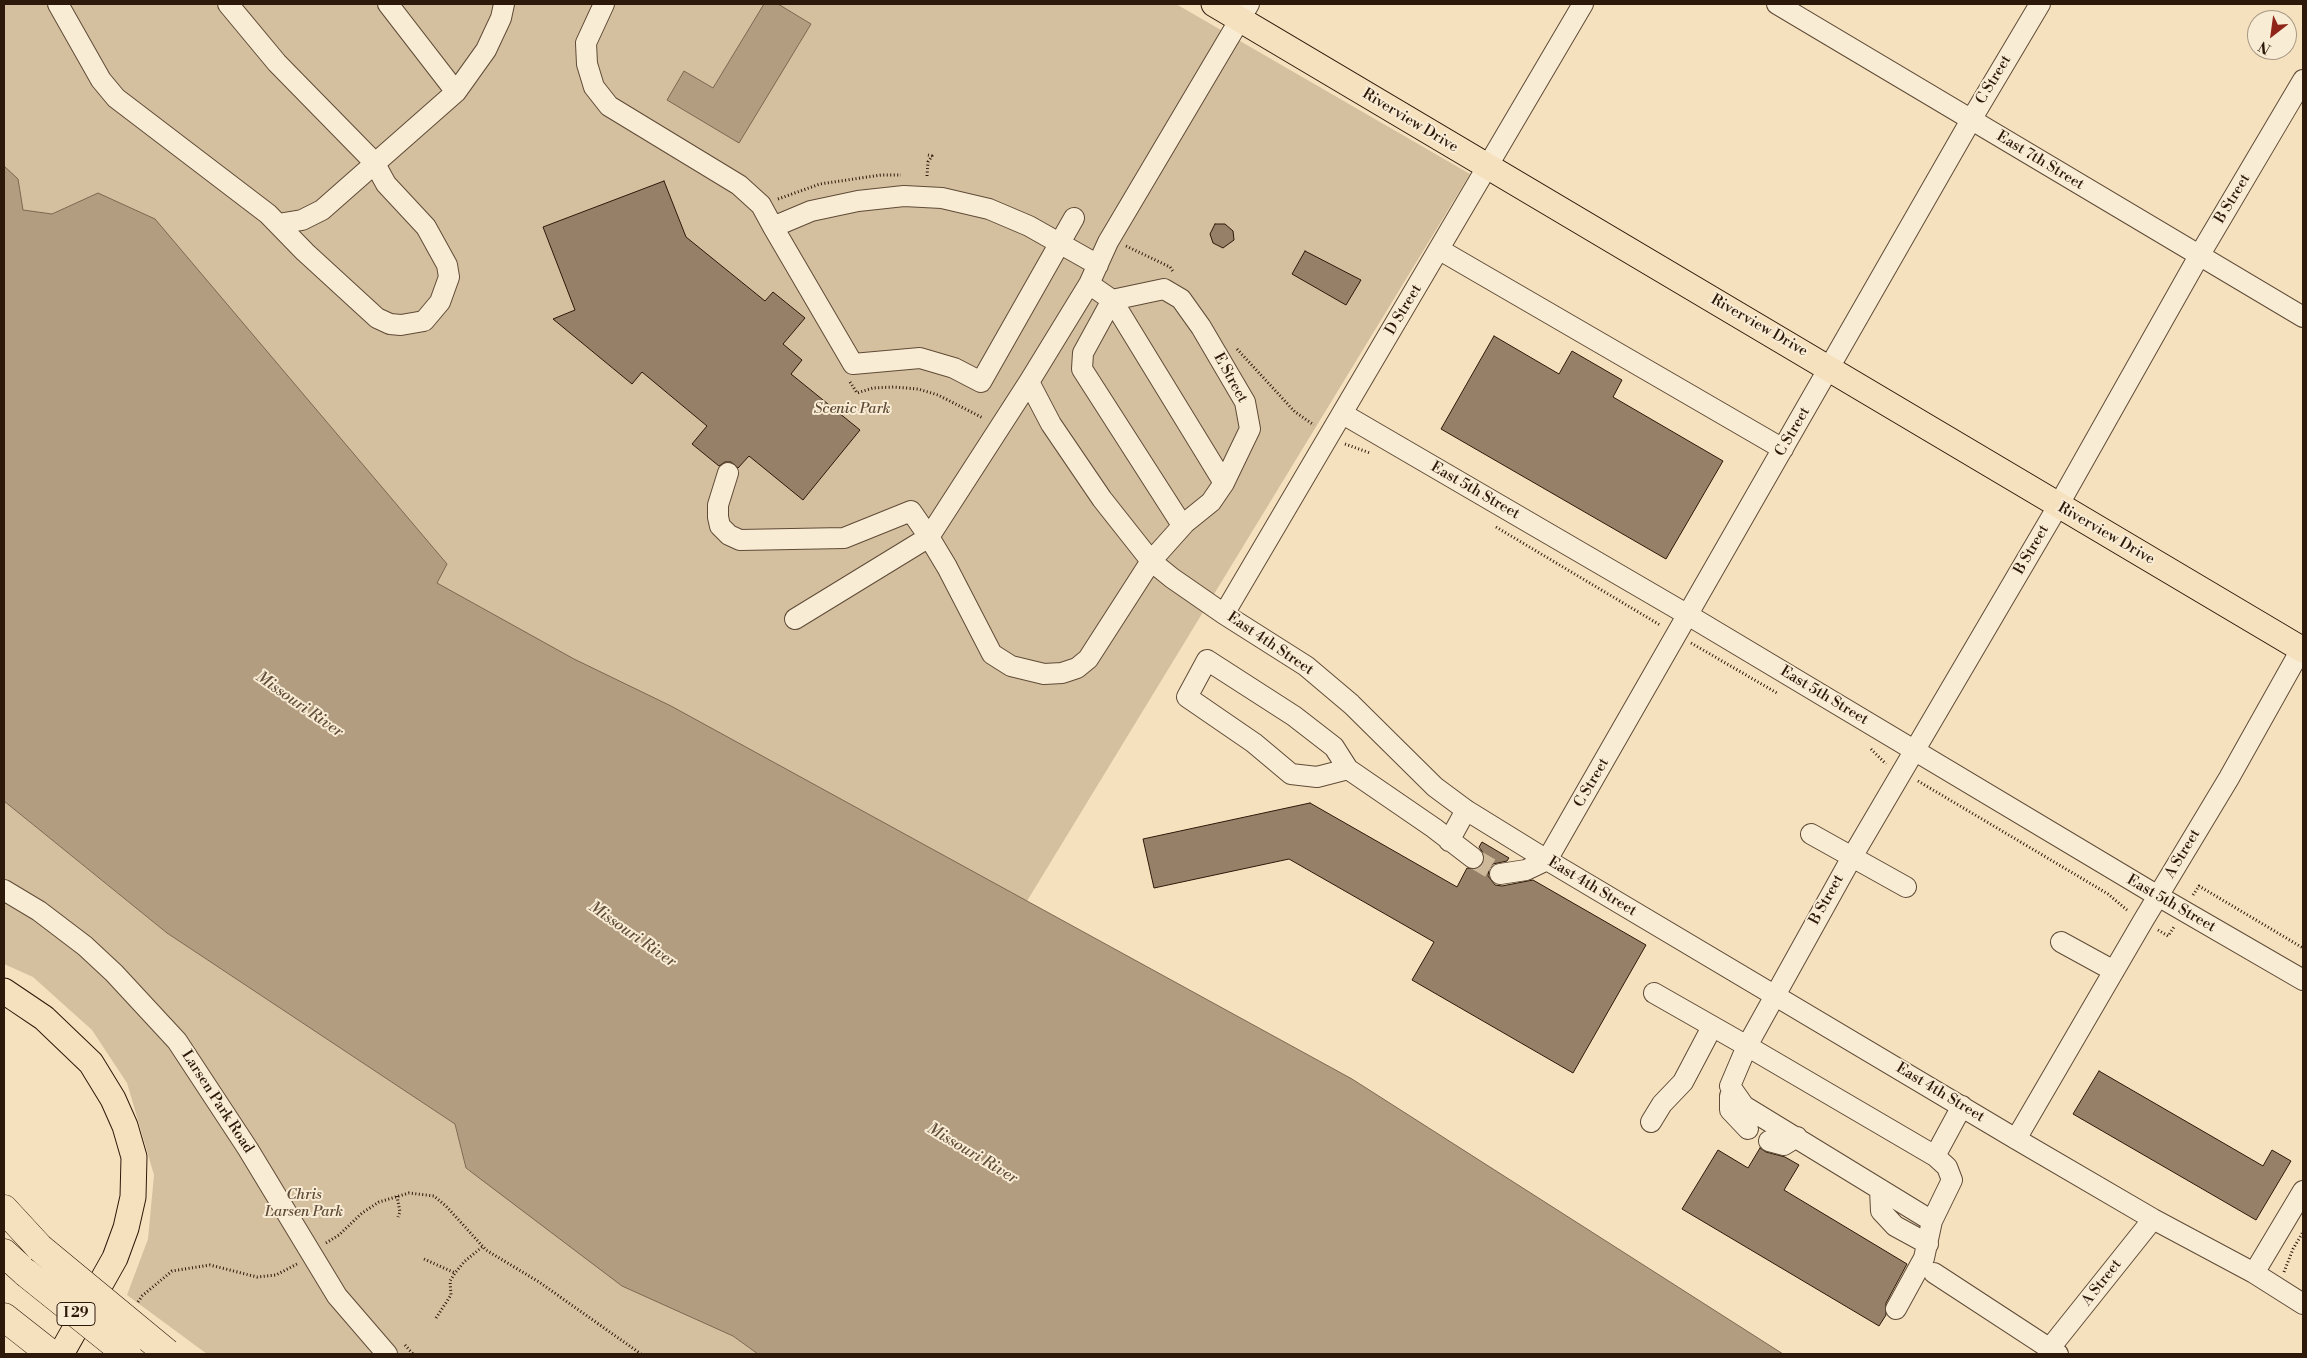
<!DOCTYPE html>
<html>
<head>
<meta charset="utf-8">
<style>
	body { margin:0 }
	#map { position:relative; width:2307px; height:1358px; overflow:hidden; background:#f6e1be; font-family:"Libre Bodoni",serif }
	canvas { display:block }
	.frame { position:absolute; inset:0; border:5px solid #2d190a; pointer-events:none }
	.north { position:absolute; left:2247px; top:10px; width:50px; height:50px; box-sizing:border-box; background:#f9ecd5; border:1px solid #a79884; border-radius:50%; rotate:210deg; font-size:14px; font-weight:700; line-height:20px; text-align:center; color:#2d190a }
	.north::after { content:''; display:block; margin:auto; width:18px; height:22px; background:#8f2418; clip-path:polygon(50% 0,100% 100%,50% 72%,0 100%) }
</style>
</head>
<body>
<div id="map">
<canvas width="2307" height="1358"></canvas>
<div class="frame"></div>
<div class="north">N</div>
</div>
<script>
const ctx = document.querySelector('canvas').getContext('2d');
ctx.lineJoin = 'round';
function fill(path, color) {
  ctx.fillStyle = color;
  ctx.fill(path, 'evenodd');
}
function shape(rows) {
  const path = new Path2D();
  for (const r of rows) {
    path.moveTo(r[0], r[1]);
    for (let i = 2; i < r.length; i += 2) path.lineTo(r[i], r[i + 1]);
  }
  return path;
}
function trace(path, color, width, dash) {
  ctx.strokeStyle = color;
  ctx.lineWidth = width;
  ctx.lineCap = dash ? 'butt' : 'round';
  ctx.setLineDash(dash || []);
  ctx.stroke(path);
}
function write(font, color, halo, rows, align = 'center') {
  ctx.font = font + ' "Libre Bodoni",serif';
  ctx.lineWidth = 4;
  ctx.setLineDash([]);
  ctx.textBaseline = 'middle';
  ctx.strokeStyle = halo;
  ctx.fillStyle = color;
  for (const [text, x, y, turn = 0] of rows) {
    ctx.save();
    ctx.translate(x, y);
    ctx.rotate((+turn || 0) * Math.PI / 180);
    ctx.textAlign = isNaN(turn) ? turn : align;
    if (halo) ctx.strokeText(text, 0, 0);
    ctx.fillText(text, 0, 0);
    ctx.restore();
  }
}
const green = shape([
	[4,4,1176,4,1470,174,1027,901,481,709,4,217],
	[4,801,167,933,455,1124,466,1169,733,1336,758,1354,207,1354,127,1295,148,1239,154,1175,127,1083,92,1030,33,977,4,964]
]);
const water = shape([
	[764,4,778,4,811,24,739,143,667,100,684,71,713,88,764,4],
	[4,166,18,179,23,210,52,214,98,193,155,219,447,564,437,583,574,659,671,706,1352,1079,1783,1354,758,1354,733,1336,622,1286,466,1168,455,1124,167,933,4,801,4,166]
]);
const building = shape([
	[664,181,686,237,765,301,773,292,805,318,783,344,802,360,791,374,860,430,803,500,749,456,738,468,731,462,725,462,719,466,692,444,707,426,642,372,632,384,553,319,575,310,543,227,664,181],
	[1215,224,1225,224,1233,231,1234,240,1223,248,1213,243,1210,234,1215,224],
	[1305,251,1361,280,1346,305,1292,274,1305,251],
	[1494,336,1559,374,1572,351,1622,380,1613,397,1723,461,1666,559,1441,429,1494,336],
	[1310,803,1457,887,1467,868,1477,869,1483,865,1484,854,1479,847,1482,842,1509,858,1507,861,1493,864,1489,869,1488,876,1495,885,1502,886,1533,880,1646,945,1573,1073,1412,980,1434,942,1289,859,1154,888,1143,839,1310,803],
	[2099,1071,2263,1166,2272,1150,2291,1161,2256,1220,2073,1114,2099,1071],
	[1760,1148,1766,1152,1785,1157,1799,1165,1784,1190,1907,1264,1886,1303,1886,1315,1879,1326,1682,1209,1718,1150,1748,1168,1760,1148]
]);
const minorTunnel = shape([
	[1473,858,1500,874]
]);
const path = shape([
	[927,176,928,162,932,156,928,155],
	[778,199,820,184,881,175,901,175],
	[1126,246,1170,267,1174,273],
	[1237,349,1295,412,1314,425],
	[850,382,857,393,873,388,894,387,918,389,938,395,983,418],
	[1345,444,1370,453],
	[1496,527,1660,625],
	[1691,643,1777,693],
	[1871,749,1886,764],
	[1918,781,2108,894,2127,910],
	[2193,895,2199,886,2303,948],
	[2158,930,2168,936,2174,927],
	[397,1196,400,1212,398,1217],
	[326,1243,339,1235,362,1213,379,1202,409,1193,434,1196,446,1206,486,1250,539,1282,641,1354],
	[424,1259,455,1273],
	[2284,1272,2293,1249,2303,1232],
	[138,1302,142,1296,172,1271,210,1265,257,1277,276,1275,297,1264],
	[436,1318,451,1295,450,1281,455,1273,464,1262,482,1247],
	[405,1345,413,1354]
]);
const minor = shape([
	[58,4,101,80,116,98,268,214,305,252,377,318,390,324,401,325,424,321,440,302,449,277,447,265,426,227,386,184,374,162,277,63,228,4],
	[388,4,456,92],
	[604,4,586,43,587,64,594,87,609,106,739,185,761,205,773,227,811,211,858,201,904,196,942,198,989,209,1029,226,1098,265],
	[1777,4,2303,317],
	[278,224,302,220,322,210,456,92,486,50,501,18,504,4],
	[773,227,853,364,920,358,954,368,981,382,1074,218],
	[1440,250,1783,449],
	[1089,284,1112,300,1164,289,1181,299,1201,327,1245,402,1250,429,1224,483,1211,502,1185,523,1151,561,1088,659,1077,668,1062,673,1044,674,1011,666,992,654,947,567,929,537,1029,382,1089,284,1108,242,1249,4],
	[1112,300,1083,353,1082,369,1182,525],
	[1112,300,1224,483],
	[1029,382,1051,424,1102,499,1151,561,1172,578,1224,614,1306,666,1351,704,1435,787,1466,810,1547,860,2016,1139,2153,1219,2254,1273,2303,1304],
	[1343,414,1688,615,2158,896,2303,980],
	[728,473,718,505,718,517,720,526,729,535,740,540,844,538,911,511,929,537,795,619],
	[1224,614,1583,4],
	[1348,769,1317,777,1291,774,1254,743,1187,697,1207,660,1294,716,1334,747,1348,769,1434,828,1473,858],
	[1811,834,1906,887],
	[1449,841,1466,810],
	[1500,874,1526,870,1547,860,1971,120,2040,4],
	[4,890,39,911,85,946,114,973,177,1041,248,1149,337,1296,387,1354],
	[2061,942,2114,971],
	[1654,993,1747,1046,1852,857,2058,506,2199,256,2303,80],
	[1730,1096,1730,1110,1748,1129],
	[1651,1122,1662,1104,1683,1082,1712,1027],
	[2016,1139,2143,921,2229,778,2303,646],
	[1769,1141,1784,1145,1797,1137],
	[1880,1189,1881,1211,1895,1226,1928,1244],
	[1932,1221,1744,1106,1730,1086,1747,1046,1935,1156],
	[1934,1273,2058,1354],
	[2254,1273,2303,1191],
	[1896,1309,1924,1258,1932,1221,1952,1180,1947,1167,1935,1156,1962,1106],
	[2050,1348,2153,1219]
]);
const major = shape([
	[1214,4,2303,650],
	[4,991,44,1018,91,1063,113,1099,125,1126,134,1157,133,1197,126,1228,115,1258,61,1354]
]);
const highway = shape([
	[4,1209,40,1248],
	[4,1253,26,1273],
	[4,1317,51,1354]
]);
const highwayBridge = shape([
	[40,1248,167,1353],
	[26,1273,127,1354]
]);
const shields = [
	[76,1314,38]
];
const shieldNames = [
	["I 29",76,1314]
];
const streetNames = [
	["C Street",1994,80,-59],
	["Riverview Drive",1410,121,31],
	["East 7th Street",2040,161,31],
	["B Street",2233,199,-59],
	["D Street",1404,310,-59],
	["Riverview Drive",1759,326,30],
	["E Street",1230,378,61],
	["C Street",1793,432,-60],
	["East 5th Street",1475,491,30],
	["Riverview Drive",2106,534,30],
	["B Street",2032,550,-60],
	["East 4th Street",1270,644,34],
	["East 5th Street",1824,696,31],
	["C Street",1592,783,-60],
	["A Street",2183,854,-59],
	["East 4th Street",1592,887,31],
	["B Street",1827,900,-61],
	["East 5th Street",2171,904,30],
	["East 4th Street",1940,1093,31],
	["Larsen Park Road",217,1102,57],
	["A Street",2102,1283,-52]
];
const parkNames = [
	["Scenic Park",852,409],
	["Chris",304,1195],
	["Larsen Park",304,1212]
];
const waterNames = [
	["Missouri River",299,705,35],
	["Missouri River",632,935,35],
	["Missouri River",972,1154,31]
];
fill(green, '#d4bf9f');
fill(water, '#b29d81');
trace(water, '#7d6851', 1);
fill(building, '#968168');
trace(building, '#2d190a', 1);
trace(minorTunnel, '#ceb99a', 20, [20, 10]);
trace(minor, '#5f4b37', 22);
trace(major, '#2d190a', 27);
trace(highway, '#2d190a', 29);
trace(path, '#2d190a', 3, [1, 2.5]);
trace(minor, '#f9ecd5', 20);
trace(major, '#f6e1be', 25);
trace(highway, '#f6e1be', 28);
trace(highwayBridge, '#2d190a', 29, []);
trace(highwayBridge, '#f6e1be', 28);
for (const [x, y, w] of shields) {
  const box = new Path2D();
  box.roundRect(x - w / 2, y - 11.5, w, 23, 4);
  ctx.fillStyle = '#f9ecd5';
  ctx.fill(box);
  trace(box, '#2d190a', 1);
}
write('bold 14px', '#2d190a', null, shieldNames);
write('15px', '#2d190a', '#f9ecd5', streetNames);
write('italic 15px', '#5f4b37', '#f9ecd5', parkNames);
write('italic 16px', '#624e3a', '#f9ecd5', waterNames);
</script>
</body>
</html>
